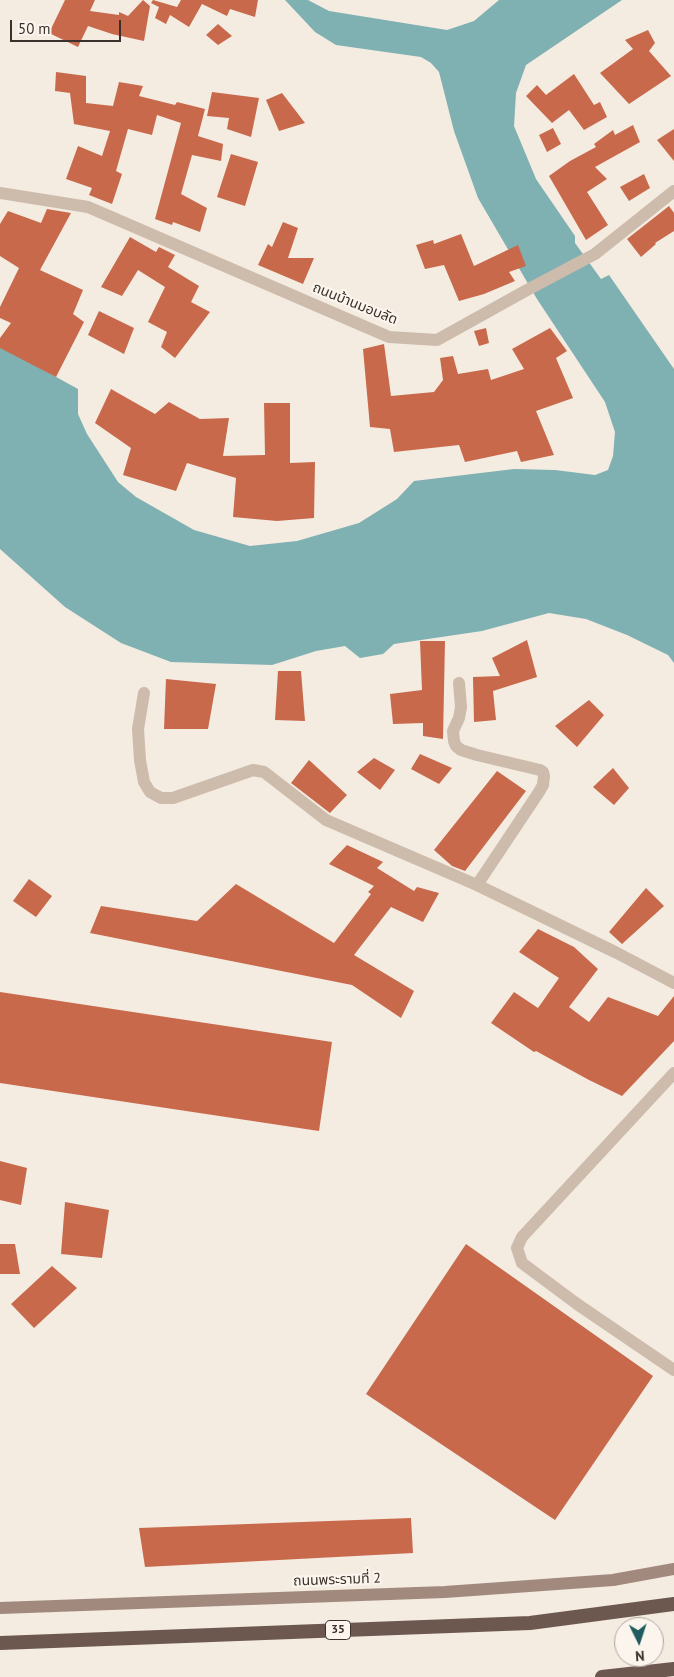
<!DOCTYPE html>
<html>
<head>
<meta charset="utf-8">
<style>
	body { margin:0 }
	#map { position:relative; width:674px; height:1677px; overflow:hidden; background:#f4ebe1; font-family:"PT Sans",sans-serif }
	canvas { display:block }
	.north { position:absolute; left:614px; top:1617px; width:50px; height:50px; box-sizing:border-box; background:#fbf5ee; border:1px solid #aea6a0; border-radius:50%; rotate:176deg; font-size:14px; font-weight:700; line-height:20px; text-align:center; color:#3b302b }
	.north::after { content:''; display:block; margin:auto; width:18px; height:22px; background:#1f5a5e; clip-path:polygon(50% 0,100% 100%,50% 72%,0 100%) }
	.scale { position:absolute; left:10px; top:20px; width:111px; height:22px; box-sizing:border-box; border:2px solid #3b302b; border-top:0; padding-left:6px; font-size:15px; line-height:18px; white-space:nowrap; color:#3b302b; -webkit-text-stroke:4px #fbf5ee; paint-order:stroke }
</style>
</head>
<body>
<div id="map">
<canvas width="674" height="1677"></canvas>
<div class="north">N</div>
<div class="scale">50 m</div>
</div>
<script>
const ctx = document.querySelector('canvas').getContext('2d');
ctx.lineJoin = 'round';
function fill(path, color) {
  ctx.fillStyle = color;
  ctx.fill(path, 'evenodd');
}
function shape(rows) {
  const path = new Path2D();
  for (const r of rows) {
    path.moveTo(r[0], r[1]);
    for (let i = 2; i < r.length; i += 2) path.lineTo(r[i], r[i + 1]);
  }
  return path;
}
function trace(path, color, width, dash) {
  ctx.strokeStyle = color;
  ctx.lineWidth = width;
  ctx.lineCap = dash ? 'butt' : 'round';
  ctx.setLineDash(dash || []);
  ctx.stroke(path);
}
function write(font, color, halo, rows, align = 'center') {
  ctx.font = font + ' "PT Sans","Noto Sans Thai",sans-serif';
  ctx.lineWidth = 4.5;
  ctx.setLineDash([]);
  ctx.textBaseline = 'middle';
  ctx.strokeStyle = halo;
  ctx.fillStyle = color;
  for (const [text, x, y, turn = 0] of rows) {
    ctx.save();
    ctx.translate(x, y);
    ctx.rotate((+turn || 0) * Math.PI / 180);
    ctx.textAlign = isNaN(turn) ? turn : align;
    if (halo) ctx.strokeText(text, 0, 0);
    ctx.fillText(text, 0, 0);
    ctx.restore();
  }
}
const water = shape([
	[285,0,308,0,329,11,447,30,474,21,499,0,622,0,526,65,516,93,514,126,536,179,575,236,575,243,601,279,609,275,674,369,674,663,668,655,627,635,586,619,549,613,482,631,394,644,383,654,360,658,345,646,316,651,272,665,171,662,121,643,65,607,0,549,0,346,78,389,78,414,87,434,118,482,136,497,194,530,250,546,297,541,359,523,397,499,414,481,514,469,555,470,595,475,608,470,613,456,615,432,605,402,537,299,478,198,454,131,439,72,431,63,421,57,336,45,315,32]
]);
const building = shape([
	[65,0,95,0,90,11,119,15,119,12,128,16,143,0,150,6,144,41,112,34,88,26,78,47,49,33],
	[153,0,177,7,181,0,258,0,255,17,230,9,227,16,202,4,189,27,170,15,166,24,155,18,159,7,151,3],
	[218,24,232,36,218,45,206,35],
	[648,30,655,43,649,51,671,76,629,104,600,73,633,49,625,40],
	[56,72,86,76,86,103,113,106,119,82,143,86,139,96,175,105,177,102,205,109,198,136,223,144,221,161,192,155,181,194,207,208,200,232,173,222,172,225,155,219,181,123,157,115,152,135,128,129,116,171,122,174,112,204,89,195,92,188,66,179,78,146,102,156,110,131,74,124,70,93,55,91],
	[574,74,594,105,600,102,607,117,584,130,569,110,552,123,526,96,537,85,546,95],
	[212,92,259,98,251,137,227,129,229,118,207,116],
	[282,93,305,123,279,131,266,100],
	[633,125,640,142,595,167,607,179,587,192,608,225,586,240,549,176,570,161,596,147,594,144,613,130,615,135],
	[553,128,561,144,547,152,539,135],
	[674,129,674,161,657,140],
	[231,154,258,162,245,206,217,197],
	[644,174,650,188,629,201,620,187],
	[669,206,674,213,674,231,655,243,656,244,641,257,627,239],
	[47,209,71,213,40,270,83,290,73,314,84,322,56,377,0,348,0,338,11,323,0,318,0,307,19,268,0,256,0,224,8,211,41,223],
	[283,222,298,228,288,258,314,258,303,284,258,265,268,244,272,247],
	[461,234,474,266,518,245,526,266,509,272,515,281,484,294,459,301,444,265,425,269,416,245,433,240,434,244],
	[130,237,156,252,159,247,175,255,168,267,199,286,191,302,210,312,175,358,161,347,167,332,148,322,165,287,138,270,122,296,101,287],
	[99,311,134,328,124,354,88,335],
	[486,328,489,343,479,346,474,331],
	[550,328,567,351,556,358,573,398,536,411,554,455,521,462,517,451,465,462,459,445,394,452,390,429,370,427,363,349,384,344,391,396,434,392,443,380,440,358,453,356,458,374,488,369,491,380,524,369,512,349],
	[111,389,155,414,169,402,200,419,229,418,223,456,265,455,264,403,290,403,290,463,315,462,314,518,277,521,233,517,236,478,187,463,176,491,123,475,131,448,95,423],
	[527,640,537,677,493,691,496,720,474,722,473,677,500,676,492,658],
	[420,641,445,641,443,739,423,736,423,723,393,724,390,694,422,690],
	[278,671,301,671,305,721,275,720],
	[166,679,216,684,208,729,164,729],
	[589,700,604,715,577,747,555,726],
	[420,754,452,768,439,784,411,769],
	[374,758,395,770,380,790,357,772],
	[309,760,347,795,330,813,291,783],
	[613,768,629,788,614,805,593,787],
	[497,771,526,791,465,871,452,866,434,850],
	[347,845,383,862,377,868,414,891,417,887,439,893,423,922,391,907,354,955,414,991,401,1018,352,985,90,933,101,906,197,921,236,884,334,943,371,894,368,892,374,886,329,864],
	[29,879,52,896,36,917,13,901],
	[646,888,664,906,622,944,609,932],
	[538,929,574,947,598,969,569,1007,589,1022,608,997,658,1016,674,996,674,1041,622,1096,589,1080,536,1051,534,1052,491,1023,514,992,538,1008,559,978,519,952],
	[0,992,332,1042,319,1131,0,1083],
	[0,1161,27,1168,21,1205,0,1200],
	[65,1202,109,1210,102,1258,61,1254],
	[0,1244,15,1244,20,1274,0,1274],
	[466,1244,653,1376,555,1520,366,1394],
	[52,1266,77,1288,34,1328,11,1304],
	[411,1518,413,1553,145,1567,139,1528]
]);
const minor = shape([
	[459,683,461,707,459,718,453,731,454,741,456,746,461,750,477,755,540,770,543,772,544,776,543,785,539,792,477,885],
	[144,693,138,729,140,760,144,782,150,792,161,798,173,798,253,770,264,772,326,820,477,885,617,953,674,983],
	[674,1073,522,1237,517,1248,522,1263,577,1304,674,1370]
]);
const tertiary = shape([
	[0,193,88,207,389,337,437,340,527,290,595,254,674,191]
]);
const secondary = shape([
	[0,1608,445,1592,613,1580,674,1569]
]);
const trunk = shape([
	[0,1643,530,1623,674,1604],
	[602,1677,674,1669]
]);
const shields = [
	[338,1630,25]
];
const shieldNames = [
	["35",338,1630]
];
const streetNames = [
	["ถนนบ้านมอบลัด",355,304,22],
	["ถนนพระรามที่ 2",337,1580,-2]
];
fill(water, '#7fb0b2');
fill(building, '#c8694b');
trace(minor, '#cdbbac', 12);
trace(tertiary, '#cdbbac', 12);
trace(secondary, '#a18a7d', 12);
trace(trunk, '#6c584f', 14);
for (const [x, y, w] of shields) {
  const box = new Path2D();
  box.roundRect(x - w / 2, y - 9.5, w, 19, 4);
  ctx.fillStyle = '#fbf5ee';
  ctx.fill(box);
  trace(box, '#3b302b', 1);
}
write('bold 12px', '#3b302b', null, shieldNames);
write('14px', '#3b302b', '#fbf5ee', streetNames);
</script>
</body>
</html>
